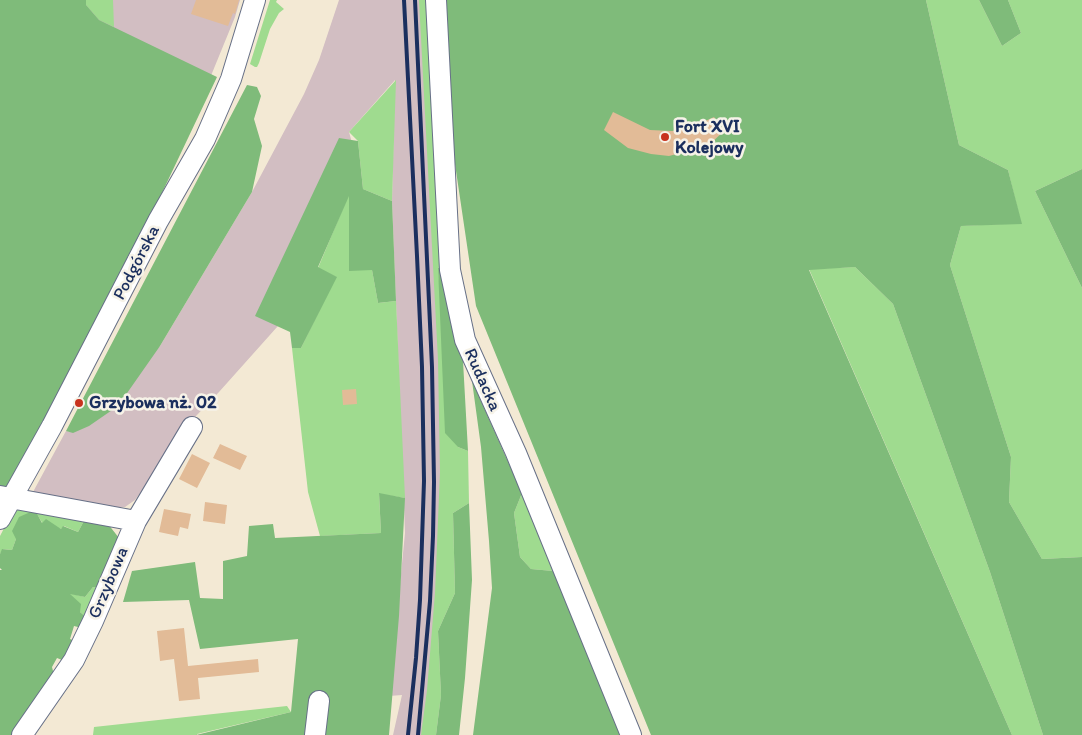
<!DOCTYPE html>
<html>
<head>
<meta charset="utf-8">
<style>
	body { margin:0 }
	canvas { display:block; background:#f3e9d4 }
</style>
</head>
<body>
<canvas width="1082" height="735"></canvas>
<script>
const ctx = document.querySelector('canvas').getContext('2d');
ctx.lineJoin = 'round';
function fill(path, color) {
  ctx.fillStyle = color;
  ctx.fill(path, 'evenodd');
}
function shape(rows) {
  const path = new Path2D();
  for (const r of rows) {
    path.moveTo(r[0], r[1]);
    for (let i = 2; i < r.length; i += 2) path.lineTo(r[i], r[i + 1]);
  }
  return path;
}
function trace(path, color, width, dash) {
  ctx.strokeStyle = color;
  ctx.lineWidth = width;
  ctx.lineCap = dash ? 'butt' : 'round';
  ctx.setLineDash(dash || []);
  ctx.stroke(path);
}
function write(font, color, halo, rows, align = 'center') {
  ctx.font = font + ' Itim,sans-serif';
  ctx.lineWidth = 5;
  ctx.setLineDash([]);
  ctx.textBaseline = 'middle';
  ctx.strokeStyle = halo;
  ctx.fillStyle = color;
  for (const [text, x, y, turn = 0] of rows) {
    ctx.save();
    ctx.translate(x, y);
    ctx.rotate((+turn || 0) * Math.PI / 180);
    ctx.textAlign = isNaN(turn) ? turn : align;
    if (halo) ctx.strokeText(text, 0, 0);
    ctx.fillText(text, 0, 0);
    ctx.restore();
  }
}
const industrial = shape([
	[80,0,240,0,235,17,208,83,73,39],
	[339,0,423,0,449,507,428,735,393,735,402,695,389,696,405,533,392,201,395,80,349,132,358,164,286,317,219,392,196,416,135,500,125,507,117,507,33,492,66,431,73,432,160,346,252,192,304,94,319,60]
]);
const green = shape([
	[86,0,113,0,114,27,99,20,86,5],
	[270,0,277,0,276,2,284,9,279,13,270,29,259,63,257,67,255,67,250,64],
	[419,0,428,0,441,267,438,268,439,282,458,447,468,451,469,503,453,513,455,593,438,631,441,695,436,735,421,735,427,690,435,593,440,472,438,360],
	[926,0,979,0,1002,46,1021,33,1008,0,1082,0,1082,169,1035,191,1082,288,1082,557,1042,559,1009,502,1011,457,950,265,961,226,1021,223,1008,170,959,145],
	[396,80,392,201,363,189,358,141,349,132],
	[349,194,372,270,378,303,396,301,405,498,379,494,381,533,320,536,308,492,292,348,301,348,336,277,318,268],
	[855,267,893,304,990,572,1043,735,1012,735,809,269],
	[522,493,553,571,531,569,520,557,514,513],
	[26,508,85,519,78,532,64,526,61,529,43,524,35,511,16,539,12,550,3,549,0,554,0,536,12,513,17,510],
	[93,587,101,588,87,618,80,612,69,593,85,597],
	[287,706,291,712,197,734,197,735,93,735,94,727]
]);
const forest = shape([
	[0,0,86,0,86,5,99,20,217,77,151,216,0,507],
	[444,0,926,0,959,145,1008,170,1022,224,961,226,950,265,1011,457,1009,502,1042,559,1082,557,1082,735,1043,735,990,572,893,304,855,267,809,270,1012,735,651,735,476,306,447,110],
	[979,0,1008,0,1021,33,1002,46],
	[247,85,257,87,261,96,254,119,262,146,252,192,160,346,118,406,89,426,73,433,66,431],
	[339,138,358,141,363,189,392,201,396,301,378,303,372,270,349,271,349,196,318,267,337,277,301,348,292,348,290,332,255,316],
	[1082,169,1082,288,1035,191],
	[441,267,463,361,468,451,458,447,445,433,438,268],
	[472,381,522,493,514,513,520,557,531,569,553,571,621,735,473,735,492,588,489,541,481,447],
	[379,493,405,498,399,616,389,735,196,735,291,712,298,639,200,649,189,600,123,602,132,571,195,562,200,598,223,599,223,561,247,556,249,526,273,524,275,538,381,533],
	[469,503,472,580,465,678,459,735,436,735,441,695,438,631,455,593,453,513],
	[35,510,42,523,46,519,61,529,63,526,78,532,85,519,108,524,119,538,101,588,93,587,85,597,70,594,81,604,80,612,87,618,82,628,74,626,70,639,78,642,67,662,57,658,52,667,54,675,13,735,0,735,0,570,2,570,0,568,0,554,2,549,12,550,16,539,12,531,19,517]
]);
const building = shape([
	[196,0,239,0,235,14,233,13,228,26,191,14],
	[613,112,650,130,672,131,688,129,714,117,724,131,710,144,692,150,669,156,651,154,628,148,604,130],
	[356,389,357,404,343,405,342,390],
	[220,444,247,456,240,470,213,458],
	[192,454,210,463,197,488,179,479],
	[205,502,227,505,225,524,203,521],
	[164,509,191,514,188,529,180,527,178,536,159,532],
	[184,628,188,666,258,659,259,672,198,678,200,699,179,701,174,659,160,661,157,631]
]);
const minor = shape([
	[436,0,450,270,465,340,516,453,631,735],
	[0,496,136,521],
	[0,519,52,426,158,221,205,139,231,79,255,0],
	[22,735,74,660,93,621,136,521,192,427],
	[315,735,319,701]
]);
const rail = shape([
	[404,0,417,256,422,367,424,481,420,600,416,658,408,735],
	[415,0,432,367,434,482,433,536,430,601,418,735]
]);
const markers = [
	[665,137,5,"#c8321e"],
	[79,403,5,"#c8321e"]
];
const poiNames = [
	["Fort XVI",675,127],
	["Kolejowy",675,148],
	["Grzybowa nż. 02",89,403]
];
const streetNames = [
	["Podgórska",137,263,-63],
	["Rudacka",482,380,66],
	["Grzybowa",109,583,-67]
];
fill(industrial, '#d2bec2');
fill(green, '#9fdb8f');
fill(forest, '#7fbb7a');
fill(building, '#e2bb97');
trace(minor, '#677087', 22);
trace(minor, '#fff', 20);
trace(rail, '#1b2f5e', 4);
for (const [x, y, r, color] of markers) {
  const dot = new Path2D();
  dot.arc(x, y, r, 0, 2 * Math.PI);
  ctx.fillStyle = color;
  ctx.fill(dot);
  trace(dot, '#f7f3e8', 2);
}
write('bold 18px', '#1b2f5e', '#f7f3e8', poiNames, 'left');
write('18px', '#1b2f5e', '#f7f3e8', streetNames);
</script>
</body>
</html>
